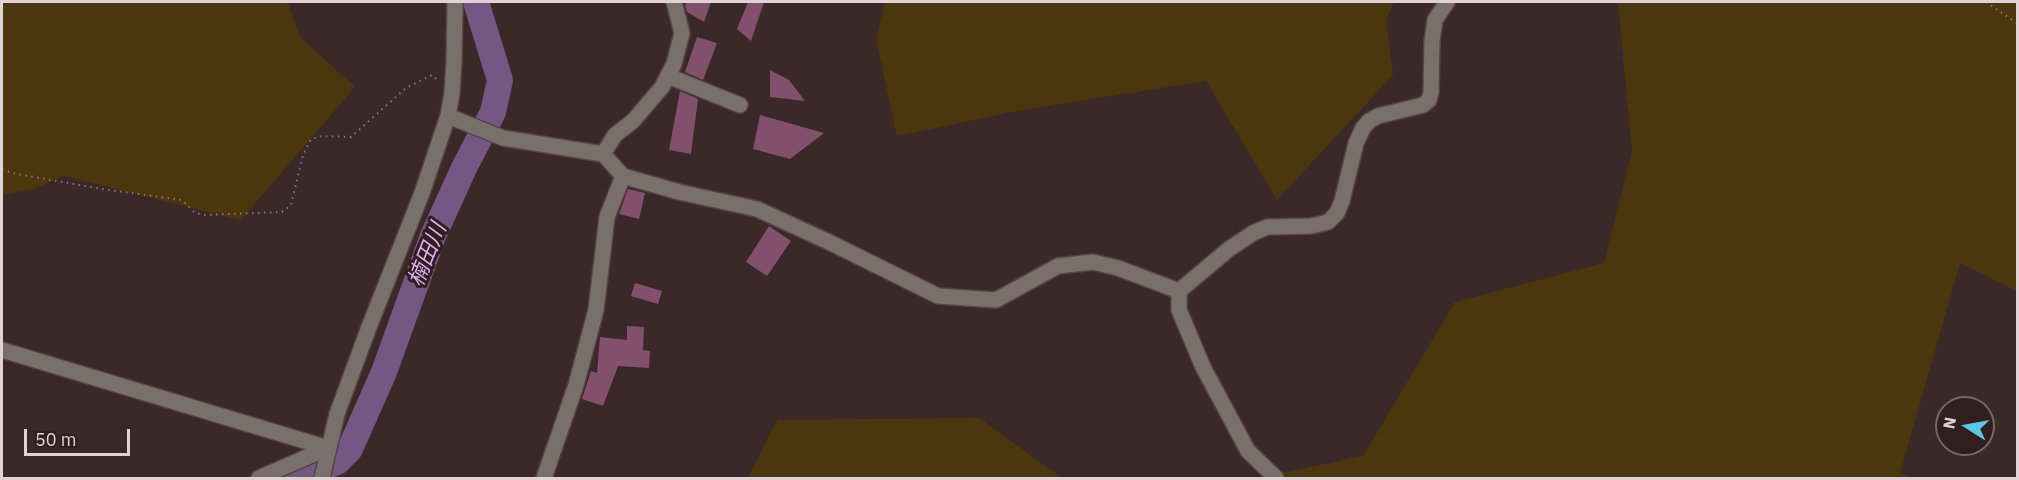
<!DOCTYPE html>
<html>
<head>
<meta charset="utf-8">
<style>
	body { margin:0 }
	#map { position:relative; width:2019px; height:480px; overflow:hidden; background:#3b2828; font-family:"IBM Plex Sans",sans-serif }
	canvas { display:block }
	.frame { position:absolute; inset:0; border:3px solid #e1d3d3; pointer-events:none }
	.north { position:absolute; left:1935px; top:396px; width:60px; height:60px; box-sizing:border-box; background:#311e1f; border:2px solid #776667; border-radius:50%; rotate:281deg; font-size:16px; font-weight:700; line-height:24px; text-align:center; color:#e1d3d3 }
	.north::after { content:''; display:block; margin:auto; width:21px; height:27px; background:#5ac8e5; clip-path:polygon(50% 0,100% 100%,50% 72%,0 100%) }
	.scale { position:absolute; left:24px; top:429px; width:106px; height:27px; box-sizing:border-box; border:3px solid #e1d3d3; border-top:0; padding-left:8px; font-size:18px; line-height:21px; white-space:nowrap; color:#e1d3d3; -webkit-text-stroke:4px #311e1f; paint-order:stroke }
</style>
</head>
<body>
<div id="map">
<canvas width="2019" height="480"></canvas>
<div class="frame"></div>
<div class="north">N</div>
<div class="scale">50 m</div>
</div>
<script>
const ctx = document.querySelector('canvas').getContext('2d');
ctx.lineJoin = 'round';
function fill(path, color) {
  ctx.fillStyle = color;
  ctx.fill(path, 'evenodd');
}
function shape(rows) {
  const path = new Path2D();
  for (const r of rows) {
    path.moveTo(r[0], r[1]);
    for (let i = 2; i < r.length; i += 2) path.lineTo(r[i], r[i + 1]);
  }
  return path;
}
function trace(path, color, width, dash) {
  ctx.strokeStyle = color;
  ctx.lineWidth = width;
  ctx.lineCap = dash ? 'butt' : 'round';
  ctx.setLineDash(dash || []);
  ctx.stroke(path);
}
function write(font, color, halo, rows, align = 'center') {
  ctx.font = font + ' "IBM Plex Sans","Noto Sans JP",sans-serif';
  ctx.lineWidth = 6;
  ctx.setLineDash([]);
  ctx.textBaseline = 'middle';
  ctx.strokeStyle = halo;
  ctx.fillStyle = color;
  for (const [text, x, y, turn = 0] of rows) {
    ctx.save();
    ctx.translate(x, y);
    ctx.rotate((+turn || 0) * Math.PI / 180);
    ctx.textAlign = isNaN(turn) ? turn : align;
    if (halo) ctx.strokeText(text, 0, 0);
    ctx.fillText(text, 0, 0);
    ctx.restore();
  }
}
const green = shape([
	[2,2,288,2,300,37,355,87,241,220,64,176,33,189,2,195],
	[885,2,1394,2,1386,20,1393,75,1277,200,1206,81,1022,110,897,136,876,39],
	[1618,2,2017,2,2017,291,1960,263,1900,473,1914,478,1257,478,1363,456,1455,302,1604,263,1632,151],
	[979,418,1062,478,748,478,777,420]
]);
const river = shape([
	[295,478,337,462,350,449,384,372,433,236,464,168,493,112,500,80,476,2]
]);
const building = shape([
	[687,2,711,2,704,22,687,12,685,5],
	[748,2,764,2,751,41,737,29],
	[697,37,717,43,703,80,685,72],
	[770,70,789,80,805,101,770,97],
	[680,91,698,99,691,154,669,150],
	[760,115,824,133,790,159,753,149],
	[628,189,645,193,639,219,619,214],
	[769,226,791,241,767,276,746,262],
	[635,283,662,291,658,304,631,296],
	[627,326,644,327,643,350,650,351,649,368,618,366,603,406,582,399,591,371,597,373,600,337,627,340]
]);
const path = shape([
	[1986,2,2018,24],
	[2,170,17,174,102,189,182,200,193,211,202,215,282,212,291,205,303,155,311,139,322,136,351,137,406,88,432,75,439,81]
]);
const minor = shape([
	[668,76,740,105],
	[448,116,503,138,603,154,623,176,679,192,757,209,831,243,938,296,996,300,1058,266,1093,262,1118,268,1179,291],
	[603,154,615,135,633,121,662,87,674,64,682,33,674,2],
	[2,350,328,448],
	[259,478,328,448],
	[322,478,337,414,369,327,422,193,448,116,452,93,454,61,455,2],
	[544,478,576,385,596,310,607,217,623,176],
	[1276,478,1248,451,1203,367,1179,310,1179,291,1229,249,1253,233,1267,227,1311,226,1328,222,1337,213,1342,201,1356,143,1363,128,1369,121,1378,116,1423,105,1429,100,1431,92,1432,41,1435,20,1447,2]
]);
const waterNames = [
	["楠田川",428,255,-68]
];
fill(green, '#4b370d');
trace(river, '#755783', 26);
fill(building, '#82506c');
trace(minor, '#564343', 18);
trace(path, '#877', 2, [1.5, 4.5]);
trace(minor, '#79706c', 15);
write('italic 22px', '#ddaff4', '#311e1f', waterNames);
</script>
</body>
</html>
